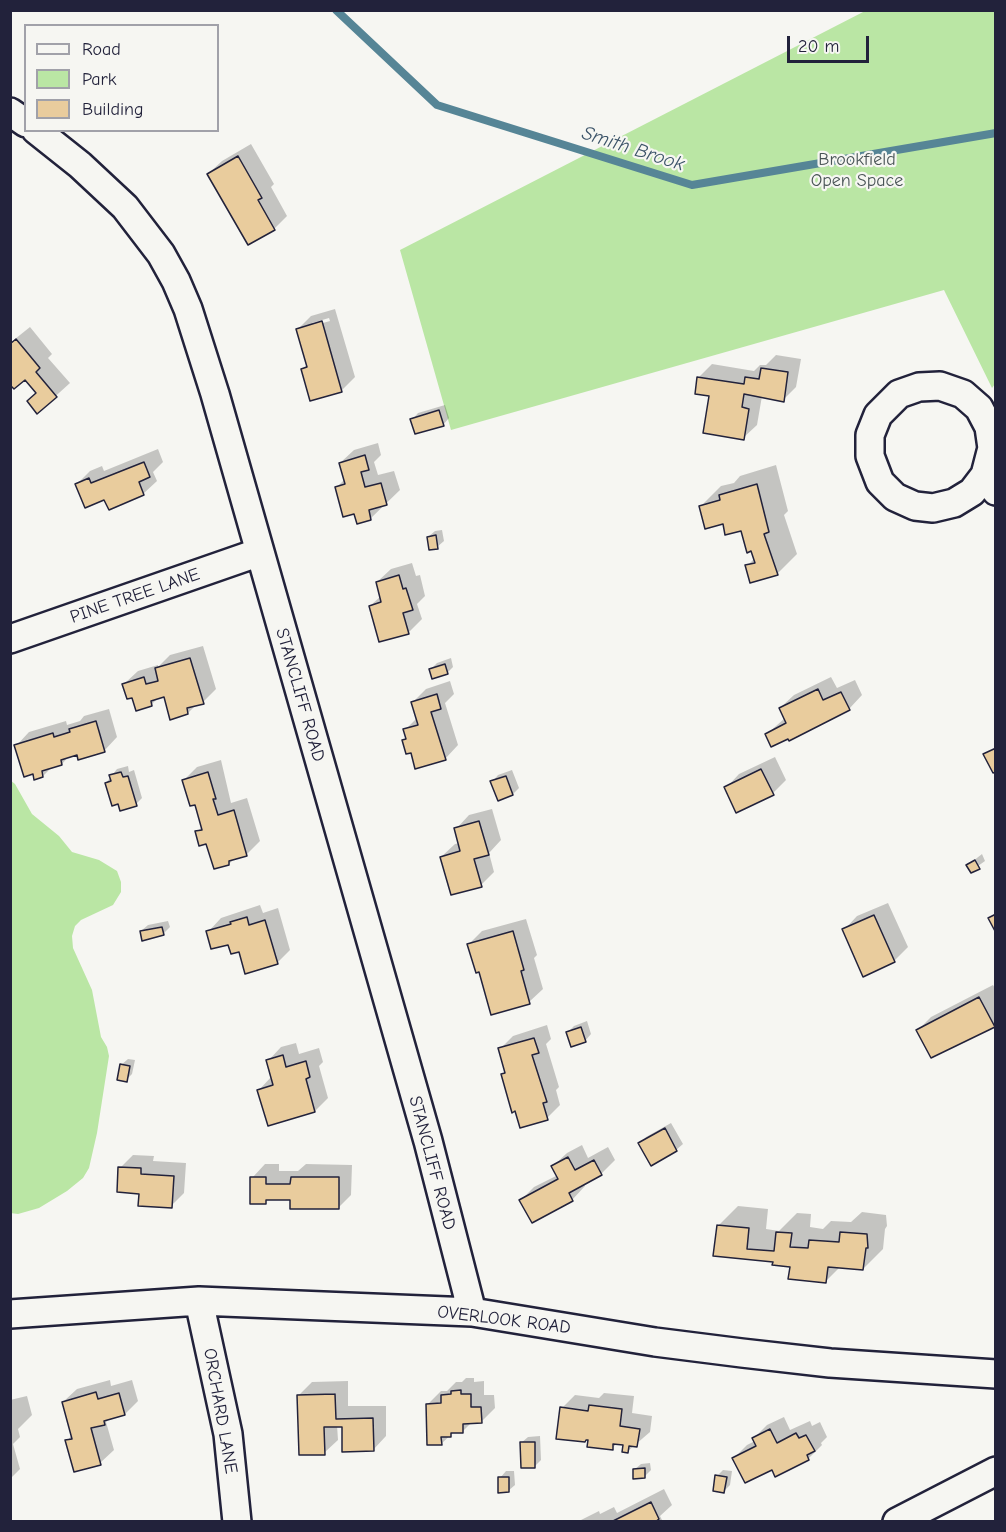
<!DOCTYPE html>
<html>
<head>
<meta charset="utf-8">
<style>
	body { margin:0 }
	#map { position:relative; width:1006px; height:1532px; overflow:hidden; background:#f6f6f2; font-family:"Comic Neue",sans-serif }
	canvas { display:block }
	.frame { position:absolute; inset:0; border:12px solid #22223b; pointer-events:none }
	.legend { position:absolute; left:24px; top:24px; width:195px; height:108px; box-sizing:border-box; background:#f6f6f2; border:2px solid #a1a1a9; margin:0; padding:8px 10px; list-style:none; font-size:18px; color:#22223b }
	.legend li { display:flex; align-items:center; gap:12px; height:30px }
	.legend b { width:30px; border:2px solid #a1a1a9 }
	.scale { position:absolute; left:787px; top:36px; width:82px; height:27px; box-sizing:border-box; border:3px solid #22223b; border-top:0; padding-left:8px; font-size:18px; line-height:21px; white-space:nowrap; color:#22223b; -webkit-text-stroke:4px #f6f6f2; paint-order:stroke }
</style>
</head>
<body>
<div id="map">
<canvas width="1006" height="1532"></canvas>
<div class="frame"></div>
<ul class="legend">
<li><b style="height:8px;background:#f6f6f2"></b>Road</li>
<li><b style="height:16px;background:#bae6a4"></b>Park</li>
<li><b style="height:16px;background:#e9cc9d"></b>Building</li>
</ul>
<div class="scale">20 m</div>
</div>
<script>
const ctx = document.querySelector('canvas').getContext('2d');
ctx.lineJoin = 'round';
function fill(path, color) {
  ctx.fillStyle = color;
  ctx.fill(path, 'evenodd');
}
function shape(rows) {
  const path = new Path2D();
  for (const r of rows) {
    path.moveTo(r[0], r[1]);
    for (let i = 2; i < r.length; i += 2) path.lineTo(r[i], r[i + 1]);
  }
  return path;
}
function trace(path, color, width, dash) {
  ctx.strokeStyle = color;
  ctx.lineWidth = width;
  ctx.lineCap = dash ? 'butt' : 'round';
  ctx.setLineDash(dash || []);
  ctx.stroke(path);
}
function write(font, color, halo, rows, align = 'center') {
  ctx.font = font + ' "Comic Neue",sans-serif';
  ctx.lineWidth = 4.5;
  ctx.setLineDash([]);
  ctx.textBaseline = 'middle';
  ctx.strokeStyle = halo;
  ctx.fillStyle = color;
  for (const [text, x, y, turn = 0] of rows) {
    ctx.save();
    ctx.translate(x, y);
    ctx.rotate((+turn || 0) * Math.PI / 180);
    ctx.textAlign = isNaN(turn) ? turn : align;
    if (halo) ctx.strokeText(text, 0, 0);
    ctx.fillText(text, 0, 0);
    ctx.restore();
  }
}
const green = shape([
	[865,11,995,11,995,384,992,388,944,290,451,430,400,250],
	[10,780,15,784,32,814,59,836,72,852,99,860,117,871,121,882,121,892,113,905,81,920,75,926,72,936,73,948,92,990,101,1037,107,1047,109,1056,97,1133,89,1168,83,1178,67,1191,39,1208,18,1214,10,1213]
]);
const shadow = shape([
	[251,144,274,184,271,187,287,216,274,229,208,174,222,161],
	[335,309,355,377,342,390,302,369,308,364,298,329,311,316],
	[329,318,330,321,312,326,312,323],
	[30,327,52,354,48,358,70,383,38,412,37,393,25,378,10,382,10,343],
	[776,355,801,359,796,387,783,400,762,396,757,425,743,438,699,377,712,364,754,371,760,365,766,365],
	[445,405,449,418,443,425,412,420,418,413],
	[378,443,381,455,374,462,378,475,394,471,400,490,370,519,355,512,336,488,345,479,340,463,354,450],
	[158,449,163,462,153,472,157,481,143,494,105,498,77,484,90,471,102,466,104,471],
	[776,465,788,511,784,515,797,554,777,574,747,566,755,558,742,529,724,522,701,506,721,486,734,483,740,476],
	[442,530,444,541,437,547,428,537,435,531],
	[412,563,416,576,420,575,425,596,417,604,422,619,408,633,370,606,381,596,377,582,391,569],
	[203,646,216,689,203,702,197,704,188,713,165,695,159,697,151,705,133,696,124,684,138,671,158,665,158,667,170,655],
	[451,658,453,667,447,673,431,669,437,663],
	[831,677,837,688,855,680,862,695,849,709,767,734,785,718,780,708,794,695],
	[450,681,454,694,445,703,458,745,445,759,412,751,403,741,407,737,405,730,417,718,413,702,426,689],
	[109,709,117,737,104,751,70,755,62,764,52,767,43,776,34,772,16,746,29,732,66,721,67,725,80,721,84,716],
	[775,757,786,780,773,793,726,788,739,774],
	[221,760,231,803,247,798,260,841,247,854,235,858,229,864,197,832,203,826,196,803,184,780,197,767],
	[128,766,129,772,134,770,142,798,136,804,106,783,117,769],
	[512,770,519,788,513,794,492,782,498,775],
	[492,809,501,840,489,853,494,872,481,885,441,857,455,844,460,843,456,829,469,815],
	[982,854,985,861,971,871,968,865],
	[888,903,908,947,894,961,864,975,844,930,857,916],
	[260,905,263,913,278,908,290,950,277,963,240,951,208,932,221,918],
	[526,919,537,955,534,958,543,989,529,1002,480,970,469,944,482,931],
	[168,921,170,927,163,934,141,931,148,925],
	[993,985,996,990,994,1026,918,1030,931,1017],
	[587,1021,591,1034,585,1041,568,1032,574,1026],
	[547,1025,551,1039,546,1044,559,1087,556,1090,560,1105,547,1118,503,1075,506,1071,500,1049,513,1036],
	[296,1043,299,1054,319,1048,323,1062,319,1066,328,1098,315,1111,259,1090,272,1076,268,1061,281,1047],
	[128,1059,135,1060,132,1074,126,1080,121,1065],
	[671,1123,683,1144,676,1150,640,1144,646,1137],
	[582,1145,588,1158,608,1147,615,1160,601,1174,584,1183,585,1186,572,1200,521,1200,534,1187,558,1175,553,1166,567,1153],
	[133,1155,154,1156,153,1161,186,1163,184,1193,171,1206,141,1192,120,1168],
	[265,1164,279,1164,279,1171,298,1171,306,1164,352,1165,351,1195,338,1208,292,1198,269,1198,265,1202,252,1178],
	[738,1206,768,1209,766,1229,779,1231,797,1213,811,1214,810,1227,823,1229,831,1221,851,1222,862,1212,886,1215,887,1226,885,1229,883,1249,863,1269,840,1267,826,1281,774,1260,715,1255,718,1226],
	[466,1378,474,1378,474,1382,484,1381,484,1395,494,1395,495,1408,481,1422,472,1422,463,1431,454,1432,441,1444,428,1404,441,1391,447,1391,456,1382,462,1382],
	[110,1380,111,1386,132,1380,138,1401,125,1414,110,1418,106,1422,114,1450,100,1463,67,1441,72,1435,63,1402,77,1389],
	[348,1381,348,1406,386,1406,386,1436,373,1450,344,1425,337,1425,338,1440,324,1453,299,1395,312,1382],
	[604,1393,634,1396,632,1413,652,1416,650,1432,628,1451,625,1444,618,1443,612,1448,590,1439,562,1408,575,1395,599,1398],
	[27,1396,32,1415,18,1429,20,1437,13,1444,20,1469,10,1479,10,1400],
	[784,1417,790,1430,810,1421,812,1426,820,1422,827,1437,821,1443,822,1445,808,1459,775,1475,772,1468,734,1458,747,1445,755,1441,754,1438,767,1425],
	[540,1436,541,1460,535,1466,521,1443,528,1437],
	[650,1463,651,1470,645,1476,634,1470,641,1464],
	[723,1470,732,1471,730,1485,724,1491,717,1476],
	[506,1471,514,1471,515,1485,508,1491,500,1478],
	[664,1489,672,1505,660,1516,663,1522,577,1522,599,1511,600,1514,614,1507,617,1513]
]);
const stream = shape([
	[336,10,437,105,692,185,996,133]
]);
const building = shape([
	[238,156,262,198,258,200,275,230,248,245,207,174,238,156],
	[322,321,342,392,310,401,301,369,307,367,296,329,322,321],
	[16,339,40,368,36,372,57,397,37,414,27,401,36,393,25,380,14,389,10,385,10,344,16,339],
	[761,368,788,372,784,402,744,394,742,407,749,409,744,440,703,433,709,396,695,394,697,377,744,384,745,377,759,379,761,368],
	[439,410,444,426,415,434,410,419,439,410],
	[365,455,369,470,361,472,365,487,381,483,387,505,369,510,371,520,357,524,354,514,343,517,335,487,345,484,339,463,365,455],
	[144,462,150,477,139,482,144,495,109,510,104,500,85,508,75,484,89,478,91,483,144,462],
	[757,484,769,532,764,534,778,575,750,583,745,565,755,563,751,551,747,553,741,531,725,535,723,524,705,529,699,506,720,500,719,495,757,484],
	[436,535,438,549,429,550,427,537,436,535],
	[399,575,403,589,406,588,413,610,403,613,409,634,379,642,369,606,381,602,376,582,399,575],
	[190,658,204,704,187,708,188,714,170,720,164,697,151,701,152,706,136,711,132,698,127,699,122,684,144,677,146,684,158,681,155,668,190,658],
	[445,664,448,674,432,679,429,669,445,664],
	[818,689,823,700,841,692,850,710,789,741,788,739,771,747,765,734,786,723,779,708,818,689],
	[437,694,441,709,431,712,446,760,415,769,411,753,406,754,402,740,406,739,403,729,418,725,411,702,437,694],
	[96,721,105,752,78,760,77,755,61,760,62,765,42,771,43,777,34,780,33,774,24,777,14,745,53,733,54,737,70,732,69,729,96,721],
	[996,748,996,772,993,773,983,754,996,748],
	[761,769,774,795,736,813,724,787,761,769],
	[121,772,123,777,128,776,137,806,120,811,118,804,112,806,105,783,111,781,109,775,121,772],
	[208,772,216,799,213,799,218,815,234,810,247,856,229,861,229,865,214,869,206,844,199,846,195,831,202,830,195,805,190,806,182,780,208,772],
	[506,776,513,795,498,801,490,781,506,776],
	[479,821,489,855,474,859,482,887,451,895,440,857,460,851,454,828,479,821],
	[975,860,980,869,971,873,966,865,975,860],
	[996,914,996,933,988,918,996,914],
	[874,915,895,962,863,977,842,929,874,915],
	[247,917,249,925,265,920,278,964,245,974,239,952,231,954,228,945,211,949,206,931,231,924,230,922,247,917],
	[162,927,164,935,142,941,140,931,162,927],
	[513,931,524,970,521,971,530,1004,491,1015,479,972,476,973,467,944,513,931],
	[979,997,995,1027,931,1058,916,1030,979,997],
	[581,1027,586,1042,571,1047,566,1032,581,1027],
	[534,1038,539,1053,532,1055,547,1102,543,1103,548,1120,520,1128,515,1111,512,1113,501,1074,505,1073,498,1048,534,1038],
	[283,1055,286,1067,306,1061,310,1077,306,1079,315,1112,268,1126,257,1090,273,1085,266,1060,283,1055],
	[120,1064,130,1066,127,1082,117,1080,120,1064],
	[665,1128,677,1151,651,1166,638,1143,665,1128],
	[568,1157,575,1170,594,1160,602,1175,569,1193,573,1201,532,1223,519,1200,558,1179,551,1166,568,1157],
	[118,1167,141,1168,141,1174,174,1176,172,1208,138,1206,139,1194,117,1192,118,1167],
	[250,1177,266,1177,266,1184,290,1184,291,1177,339,1177,339,1209,290,1209,290,1200,266,1200,266,1204,250,1204,250,1177],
	[717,1225,749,1228,747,1249,774,1251,776,1232,792,1233,790,1247,808,1248,809,1240,839,1242,840,1232,867,1234,868,1248,866,1248,863,1270,828,1267,826,1283,788,1279,790,1267,772,1265,773,1262,713,1256,717,1225],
	[461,1390,461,1394,471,1394,471,1407,481,1407,482,1423,463,1424,463,1433,451,1433,451,1437,441,1437,442,1445,427,1445,426,1404,441,1403,441,1395,451,1394,451,1391,461,1390],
	[96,1392,98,1399,119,1393,125,1415,104,1421,105,1425,91,1428,101,1465,74,1472,65,1440,72,1439,62,1402,96,1392],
	[335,1394,336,1419,373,1418,374,1451,342,1452,342,1427,324,1427,325,1455,299,1455,297,1395,335,1394],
	[589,1405,622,1409,620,1426,640,1429,637,1447,629,1446,628,1453,622,1452,623,1445,613,1444,613,1450,587,1447,588,1440,586,1440,585,1442,556,1439,560,1407,588,1411,589,1405],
	[770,1429,777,1443,796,1433,799,1438,806,1435,815,1451,807,1455,809,1460,775,1477,772,1470,745,1483,732,1458,756,1446,752,1438,770,1429],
	[520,1442,535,1442,535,1468,521,1468,520,1442],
	[645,1468,645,1478,633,1479,633,1469,645,1468],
	[715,1475,727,1477,724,1493,713,1491,715,1475],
	[498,1477,509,1477,509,1492,498,1493,498,1477],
	[651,1502,659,1519,655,1522,611,1522,651,1502]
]);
const minor = shape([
	[10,112,26,123],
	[36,130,80,165,125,207,161,254,176,281,188,309,215,394,428,1141,472,1312],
	[985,475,972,492,954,503,933,508,915,506,895,497,880,482,870,456,870,435,878,415,899,394,919,387,940,386,963,394,979,408,989,427,992,448,985,475,996,491],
	[10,639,260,552],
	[199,1301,228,1434,237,1522],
	[10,1314,199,1301,472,1312,655,1342,742,1353,830,1363,996,1374],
	[897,1522,996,1471]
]);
const parkNames = [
	["Brookfield",857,160],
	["Open Space",857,181]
];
const streetNames = [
	["PINE TREE LANE",135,596,-19],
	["STANCLIFF ROAD",300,695,74],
	["STANCLIFF ROAD",432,1163,75],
	["OVERLOOK ROAD",504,1320,7],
	["ORCHARD LANE",220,1411,80]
];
const waterNames = [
	["Smith Brook",633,149,18]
];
fill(green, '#bae6a4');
fill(shadow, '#0003');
trace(stream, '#568596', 8);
fill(building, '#e9cc9d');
trace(building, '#22223b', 1.5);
trace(minor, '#22223b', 32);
trace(minor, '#f6f6f2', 27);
write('18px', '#485355', '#f6f6f2', parkNames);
write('18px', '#22223b', '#f6f6f2', streetNames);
write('italic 20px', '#3c5469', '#f6f6f2', waterNames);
</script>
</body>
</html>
